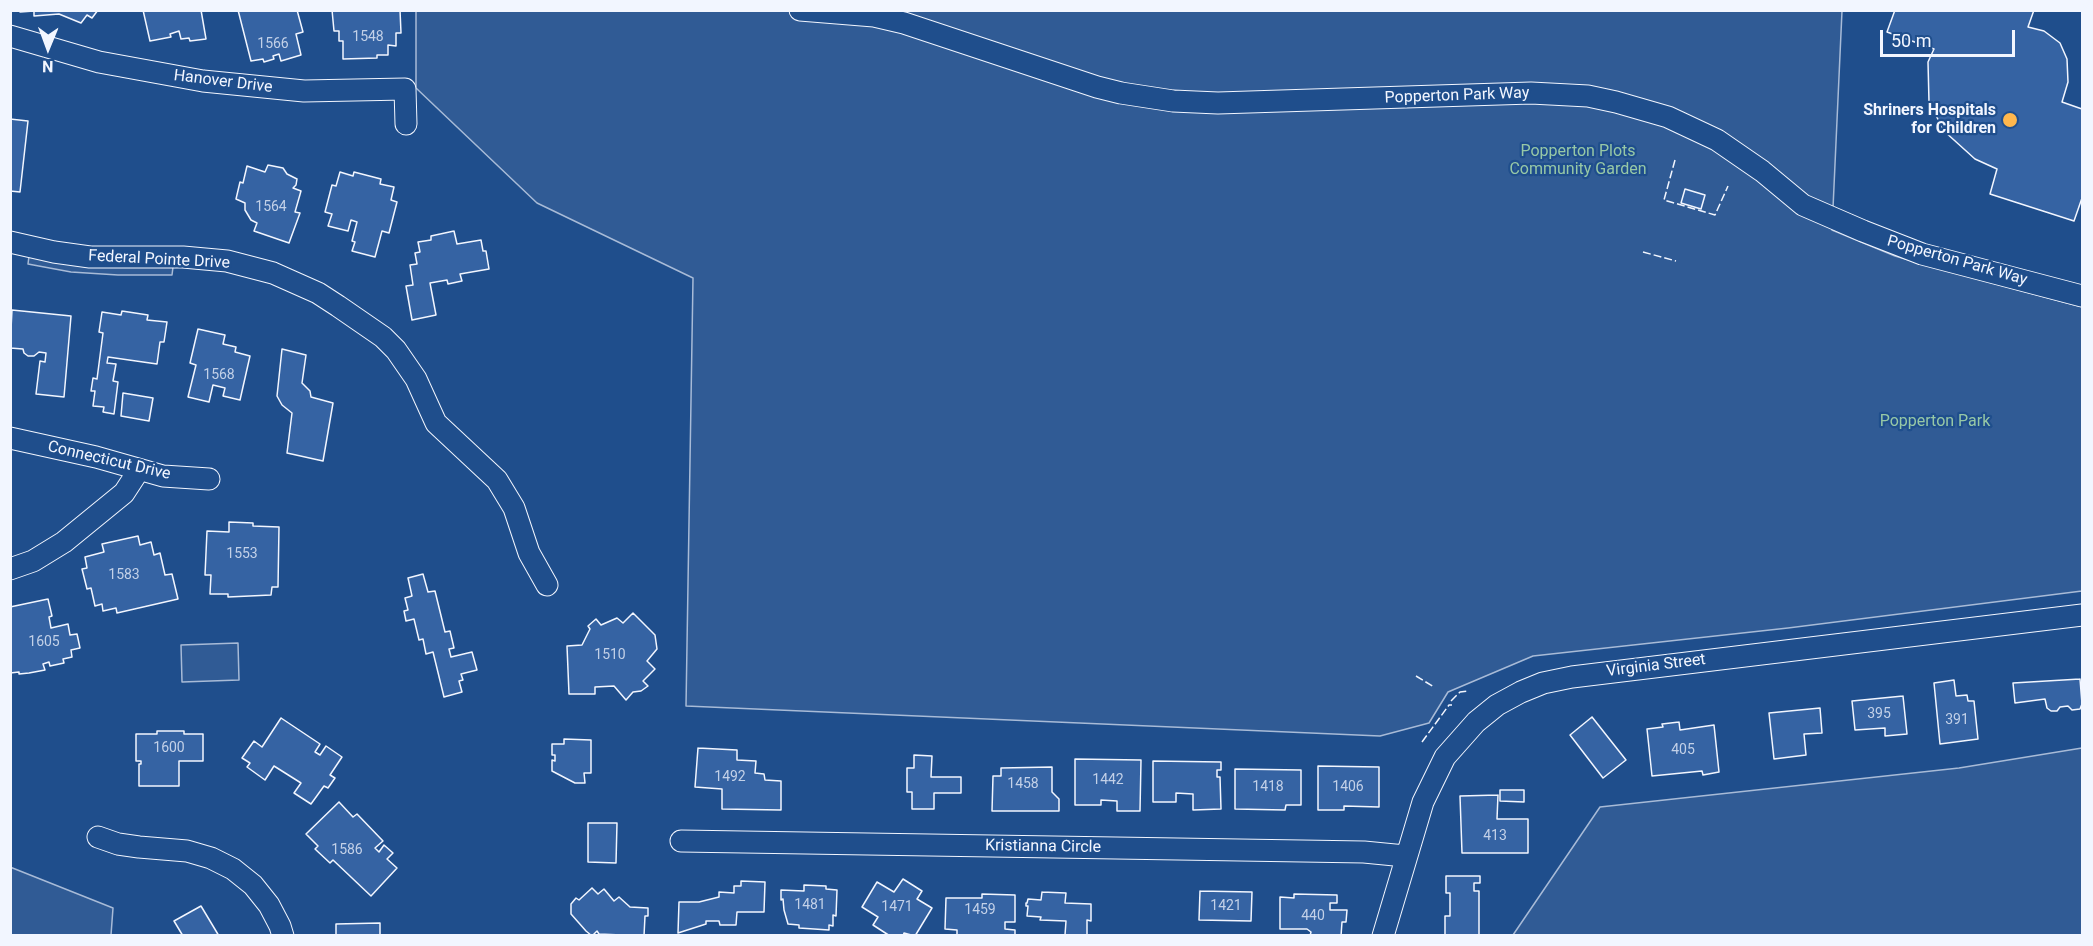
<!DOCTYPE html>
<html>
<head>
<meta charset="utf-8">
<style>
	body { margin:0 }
	#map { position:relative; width:2093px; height:946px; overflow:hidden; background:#1f4e8c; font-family:Roboto,sans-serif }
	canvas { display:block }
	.frame { position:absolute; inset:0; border:12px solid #f2f6ff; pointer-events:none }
	.north { position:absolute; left:18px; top:18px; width:60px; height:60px; -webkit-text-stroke:4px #1f4e8c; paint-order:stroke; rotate:181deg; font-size:16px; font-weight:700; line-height:24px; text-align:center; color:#f2f6ff }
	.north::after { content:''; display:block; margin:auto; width:21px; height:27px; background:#f2f6ff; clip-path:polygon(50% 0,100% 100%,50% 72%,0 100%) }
	.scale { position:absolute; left:1880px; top:30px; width:135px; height:27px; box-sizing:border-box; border:3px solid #f2f6ff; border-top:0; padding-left:8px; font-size:18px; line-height:21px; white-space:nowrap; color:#f2f6ff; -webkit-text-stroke:4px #1f4e8c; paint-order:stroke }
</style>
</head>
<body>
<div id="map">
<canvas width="2093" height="946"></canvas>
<div class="frame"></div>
<div class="north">N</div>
<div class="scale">50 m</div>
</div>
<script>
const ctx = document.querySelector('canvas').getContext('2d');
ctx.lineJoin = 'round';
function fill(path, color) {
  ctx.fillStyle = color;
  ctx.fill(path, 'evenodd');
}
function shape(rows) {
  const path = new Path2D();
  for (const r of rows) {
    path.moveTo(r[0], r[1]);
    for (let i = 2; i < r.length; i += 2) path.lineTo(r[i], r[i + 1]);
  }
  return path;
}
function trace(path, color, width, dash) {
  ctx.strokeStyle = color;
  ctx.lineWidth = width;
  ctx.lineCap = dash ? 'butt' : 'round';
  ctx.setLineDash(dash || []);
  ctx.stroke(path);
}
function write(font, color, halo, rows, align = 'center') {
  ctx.font = font + ' Roboto,sans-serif';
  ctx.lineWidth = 4.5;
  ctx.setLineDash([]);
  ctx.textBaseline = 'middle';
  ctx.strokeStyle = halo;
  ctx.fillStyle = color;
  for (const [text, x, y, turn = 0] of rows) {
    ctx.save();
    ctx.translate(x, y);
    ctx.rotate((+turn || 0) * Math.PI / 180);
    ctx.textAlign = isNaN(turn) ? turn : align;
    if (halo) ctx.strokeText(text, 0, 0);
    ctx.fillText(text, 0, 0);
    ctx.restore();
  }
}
const built = shape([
	[416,11,1842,11,1832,230,1895,256,1926,265,2082,307,2082,591,1788,628,1533,656,1448,692,1429,723,1380,736,686,706,693,278,537,203,416,88,416,11],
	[29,256,91,266,173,267,172,275,118,275,71,272,28,264,29,256],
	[238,643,239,680,182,682,181,645,238,643],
	[2082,748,2082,935,1513,935,1600,807,1959,768,2082,748],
	[10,867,113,908,111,935,11,935,10,867]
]);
const building = shape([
	[20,10,98,10,92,18,87,15,81,23,59,14,34,16,34,11,20,12,20,10],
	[143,10,201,10,206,39,190,41,189,38,181,39,179,31,170,34,171,37,150,41,143,10],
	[238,10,297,10,303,32,296,34,301,55,281,61,279,54,273,56,274,59,264,62,263,59,251,61,238,10],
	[332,10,400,10,401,33,396,33,396,46,388,45,388,55,377,55,377,58,343,59,343,41,339,41,339,31,334,31,332,10],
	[1895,10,2034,10,2028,27,2044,31,2060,43,2067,59,2068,82,2062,102,2082,109,2082,198,2074,221,1990,194,1997,169,1975,159,1944,131,1929,102,1928,62,1934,49,1887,32,1895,10],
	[10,119,28,121,20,192,10,191,10,119],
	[268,165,283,168,287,174,297,179,296,185,293,188,301,191,295,212,300,213,289,243,254,231,257,223,251,220,245,210,245,203,236,199,240,182,243,183,247,166,265,172,268,165],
	[340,172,353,176,354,172,381,179,380,184,394,187,391,200,397,202,389,233,382,231,375,257,352,251,355,242,352,241,357,222,351,220,348,231,328,226,332,214,325,212,332,185,336,186,340,172],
	[1685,189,1705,195,1701,209,1681,203,1685,189],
	[454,231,457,244,481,240,483,251,486,251,489,269,460,274,462,281,448,284,447,280,430,283,436,315,412,320,406,286,413,285,410,265,417,264,415,253,420,252,418,242,431,240,431,236,454,231],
	[12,310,71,316,64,397,36,394,40,361,45,362,46,353,39,352,34,356,28,356,24,353,23,349,10,348,12,310],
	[122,311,148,315,147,320,167,322,164,342,160,342,157,364,108,357,107,363,116,364,113,381,118,382,114,414,103,412,104,407,93,406,95,391,91,391,93,378,97,379,103,333,99,332,102,312,121,315,122,311],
	[198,329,225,335,223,344,236,347,235,352,250,356,240,400,223,396,225,388,213,385,209,402,188,397,196,365,190,363,198,329],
	[282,349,306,355,302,383,310,391,311,397,333,403,323,461,287,453,292,413,282,405,277,396,282,349],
	[123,393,153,398,149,421,121,416,123,393],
	[229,522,253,523,253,526,279,527,278,587,272,587,271,595,228,597,228,594,210,594,211,575,205,575,207,531,229,532,229,522],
	[138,536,140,545,151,542,154,555,160,553,165,575,172,574,178,599,117,613,116,608,103,611,102,604,95,606,91,588,87,589,82,569,87,568,85,557,104,552,102,544,138,536],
	[423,574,428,592,435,591,445,632,450,631,454,648,449,649,451,657,472,652,477,670,461,674,463,680,459,681,462,692,444,697,433,652,426,654,423,639,419,640,414,619,406,621,404,611,408,610,405,598,412,596,408,578,423,574],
	[48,599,52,616,49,617,51,628,68,624,70,635,77,634,80,648,71,650,72,657,63,659,64,663,50,666,49,662,43,664,45,670,29,673,19,674,19,672,10,673,10,607,48,599],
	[633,613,655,635,657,649,647,661,655,669,643,681,648,686,641,691,633,692,626,700,614,686,595,687,595,694,569,694,567,646,582,645,590,629,588,626,596,619,601,625,617,618,623,623,633,613],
	[2080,679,2082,704,2080,709,2072,710,2068,706,2060,707,2057,711,2051,711,2047,708,2045,699,2015,703,2013,683,2080,679],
	[1954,680,1956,696,1967,695,1968,701,1974,701,1978,739,1940,744,1934,683,1954,680],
	[1903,696,1907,734,1885,736,1885,728,1855,730,1852,701,1903,696],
	[1820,708,1822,733,1804,734,1806,755,1774,759,1769,713,1820,708],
	[1592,717,1626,760,1603,778,1570,735,1592,717],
	[281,718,320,744,315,752,320,755,326,746,342,757,330,775,335,778,328,788,324,786,311,804,294,793,301,783,274,766,265,780,247,767,250,763,242,758,254,741,262,747,281,718],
	[1679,722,1680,730,1714,725,1719,772,1703,775,1702,771,1652,776,1647,729,1663,727,1662,724,1679,722],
	[157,731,184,731,184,734,203,734,203,761,179,761,179,786,139,786,139,764,141,764,141,761,136,761,136,734,157,734,157,731],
	[564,739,591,740,591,773,584,773,585,783,575,783,552,771,552,760,555,761,555,755,552,755,552,744,564,744,564,739],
	[698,748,737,750,737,760,756,761,755,773,764,774,765,780,781,781,781,810,722,809,722,789,695,787,698,748],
	[914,755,932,756,931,777,961,777,961,793,934,793,934,809,912,809,912,792,907,792,907,768,914,768,914,755],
	[1075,759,1141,760,1140,811,1117,811,1117,801,1101,800,1101,805,1075,805,1075,759],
	[1153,761,1221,762,1221,770,1217,770,1217,777,1220,777,1221,809,1193,810,1193,794,1176,793,1176,802,1153,802,1153,761],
	[1318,766,1379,767,1379,807,1344,806,1344,810,1318,810,1318,766],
	[1052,767,1052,792,1059,799,1059,811,992,811,993,776,1001,776,1001,768,1052,767],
	[1235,769,1301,770,1301,805,1286,805,1285,810,1235,809,1235,769],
	[1500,790,1524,790,1524,802,1500,801,1500,790],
	[1498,795,1497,819,1528,819,1528,853,1462,853,1460,796,1498,795],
	[339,802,353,817,357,814,383,841,375,848,379,852,384,845,393,853,387,859,397,868,371,896,333,860,330,863,315,849,318,846,306,834,339,802],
	[588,823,617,823,616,863,588,862,588,823],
	[1446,876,1480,876,1480,883,1474,883,1474,891,1479,891,1479,936,1445,936,1445,916,1450,916,1450,893,1446,893,1446,876],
	[903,879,922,891,917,899,932,908,915,936,904,933,903,936,890,936,873,925,878,917,862,907,877,882,894,892,903,879],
	[741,881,765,882,764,912,737,912,736,925,720,925,719,921,706,921,706,924,678,933,679,902,699,902,719,897,719,892,734,893,734,886,741,886,741,881],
	[804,885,826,886,826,889,837,890,836,916,833,915,833,926,829,925,829,930,799,928,799,925,788,924,784,910,783,899,781,900,781,890,804,891,804,885],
	[592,888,598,894,604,889,614,901,619,897,630,907,648,908,648,916,645,916,644,936,599,934,597,931,592,936,586,931,571,914,571,904,576,898,579,900,592,888],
	[1200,891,1252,892,1251,921,1199,920,1200,891],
	[1042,892,1066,893,1065,903,1091,904,1091,921,1087,920,1087,935,1065,935,1066,921,1040,920,1041,917,1027,916,1028,906,1026,906,1026,903,1027,903,1028,899,1041,900,1042,892],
	[982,894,1015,895,1015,922,1005,922,1005,929,1015,930,1015,936,957,935,957,930,945,929,946,898,982,898,982,894],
	[1294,894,1337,895,1337,903,1330,903,1330,910,1347,910,1346,922,1342,922,1341,936,1310,936,1311,932,1307,929,1280,929,1280,897,1294,898,1294,894],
	[201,906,219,936,183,936,174,921,201,906],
	[380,923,380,936,336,936,336,924,380,923]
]);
const minor = shape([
	[800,10,874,16,904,23,1097,87,1121,93,1173,101,1218,103,1531,93,1588,96,1616,102,1668,117,1717,140,1762,171,1803,205,1863,231,1922,254,2082,296],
	[10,36,99,62,203,81,304,91,405,89,406,124],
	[10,242,54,252,90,257,183,257,227,261,273,273,318,293,338,306,383,337,396,350,416,379,436,423,497,480,514,508,529,553,547,585],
	[10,438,96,457,163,476,209,479],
	[10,569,33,561,64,542,124,493,139,470],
	[98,837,118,844,139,847,187,851,211,858,233,869,253,885,269,905,280,926,283,936],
	[681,841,1364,852,1405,856],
	[1383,936,1423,802,1445,757,1476,722,1497,705,1521,692,1543,683,1572,677,2082,615]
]);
const fence = shape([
	[1675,160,1664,200,1715,215,1728,186],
	[1643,252,1676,261],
	[1416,676,1434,687],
	[1451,701,1460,692,1468,691],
	[1422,742,1449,705,1452,705]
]);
const markers = [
	[2010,120,8,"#ffb74d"]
];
const numberNames = [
	["1548",368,37],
	["1566",273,44],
	["1564",271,207],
	["1568",219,375],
	["1553",242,554],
	["1583",124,575],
	["1605",44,642],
	["1510",610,655],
	["395",1879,714],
	["391",1957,720],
	["1600",169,748],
	["405",1683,750],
	["1492",730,777],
	["1442",1108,780],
	["1458",1023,784],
	["1418",1268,787],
	["1406",1348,787],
	["413",1495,836],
	["1586",347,850],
	["1481",810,905],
	["1421",1226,906],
	["1471",897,907],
	["1459",980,910],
	["440",1313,916]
];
const streetNames = [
	["Hanover Drive",223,82,7],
	["Popperton Park Way",1457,96,-2],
	["Federal Pointe Drive",159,260,3],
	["Popperton Park Way",1957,261,16],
	["Connecticut Drive",109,461,13],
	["Virginia Street",1656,666,-7],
	["Kristianna Circle",1043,847,1]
];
const poiNames = [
	["Shriners Hospitals",1996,111],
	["for Children",1996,129]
];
const parkNames = [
	["Popperton Plots",1578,152],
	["Community Garden",1578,170],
	["Popperton Park",1935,422]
];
fill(built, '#305b95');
trace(built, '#a8bbd7', 1.5);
fill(building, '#3563a3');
trace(building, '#f2f6ff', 1.5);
trace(minor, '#f2f6ff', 23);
trace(minor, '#1f4e8c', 21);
trace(fence, '#f2f6ff', 1.5, [8, 3]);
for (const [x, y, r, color] of markers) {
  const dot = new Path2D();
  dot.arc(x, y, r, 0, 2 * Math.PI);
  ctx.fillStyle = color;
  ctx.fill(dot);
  trace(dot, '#1f4e8c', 2);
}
write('14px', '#c3d1e8', null, numberNames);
write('16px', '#f2f6ff', '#1f4e8c', streetNames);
write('bold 16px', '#f2f6ff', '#1f4e8c', poiNames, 'right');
write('16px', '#97c8a6', '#1f4e8c', parkNames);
</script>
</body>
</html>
